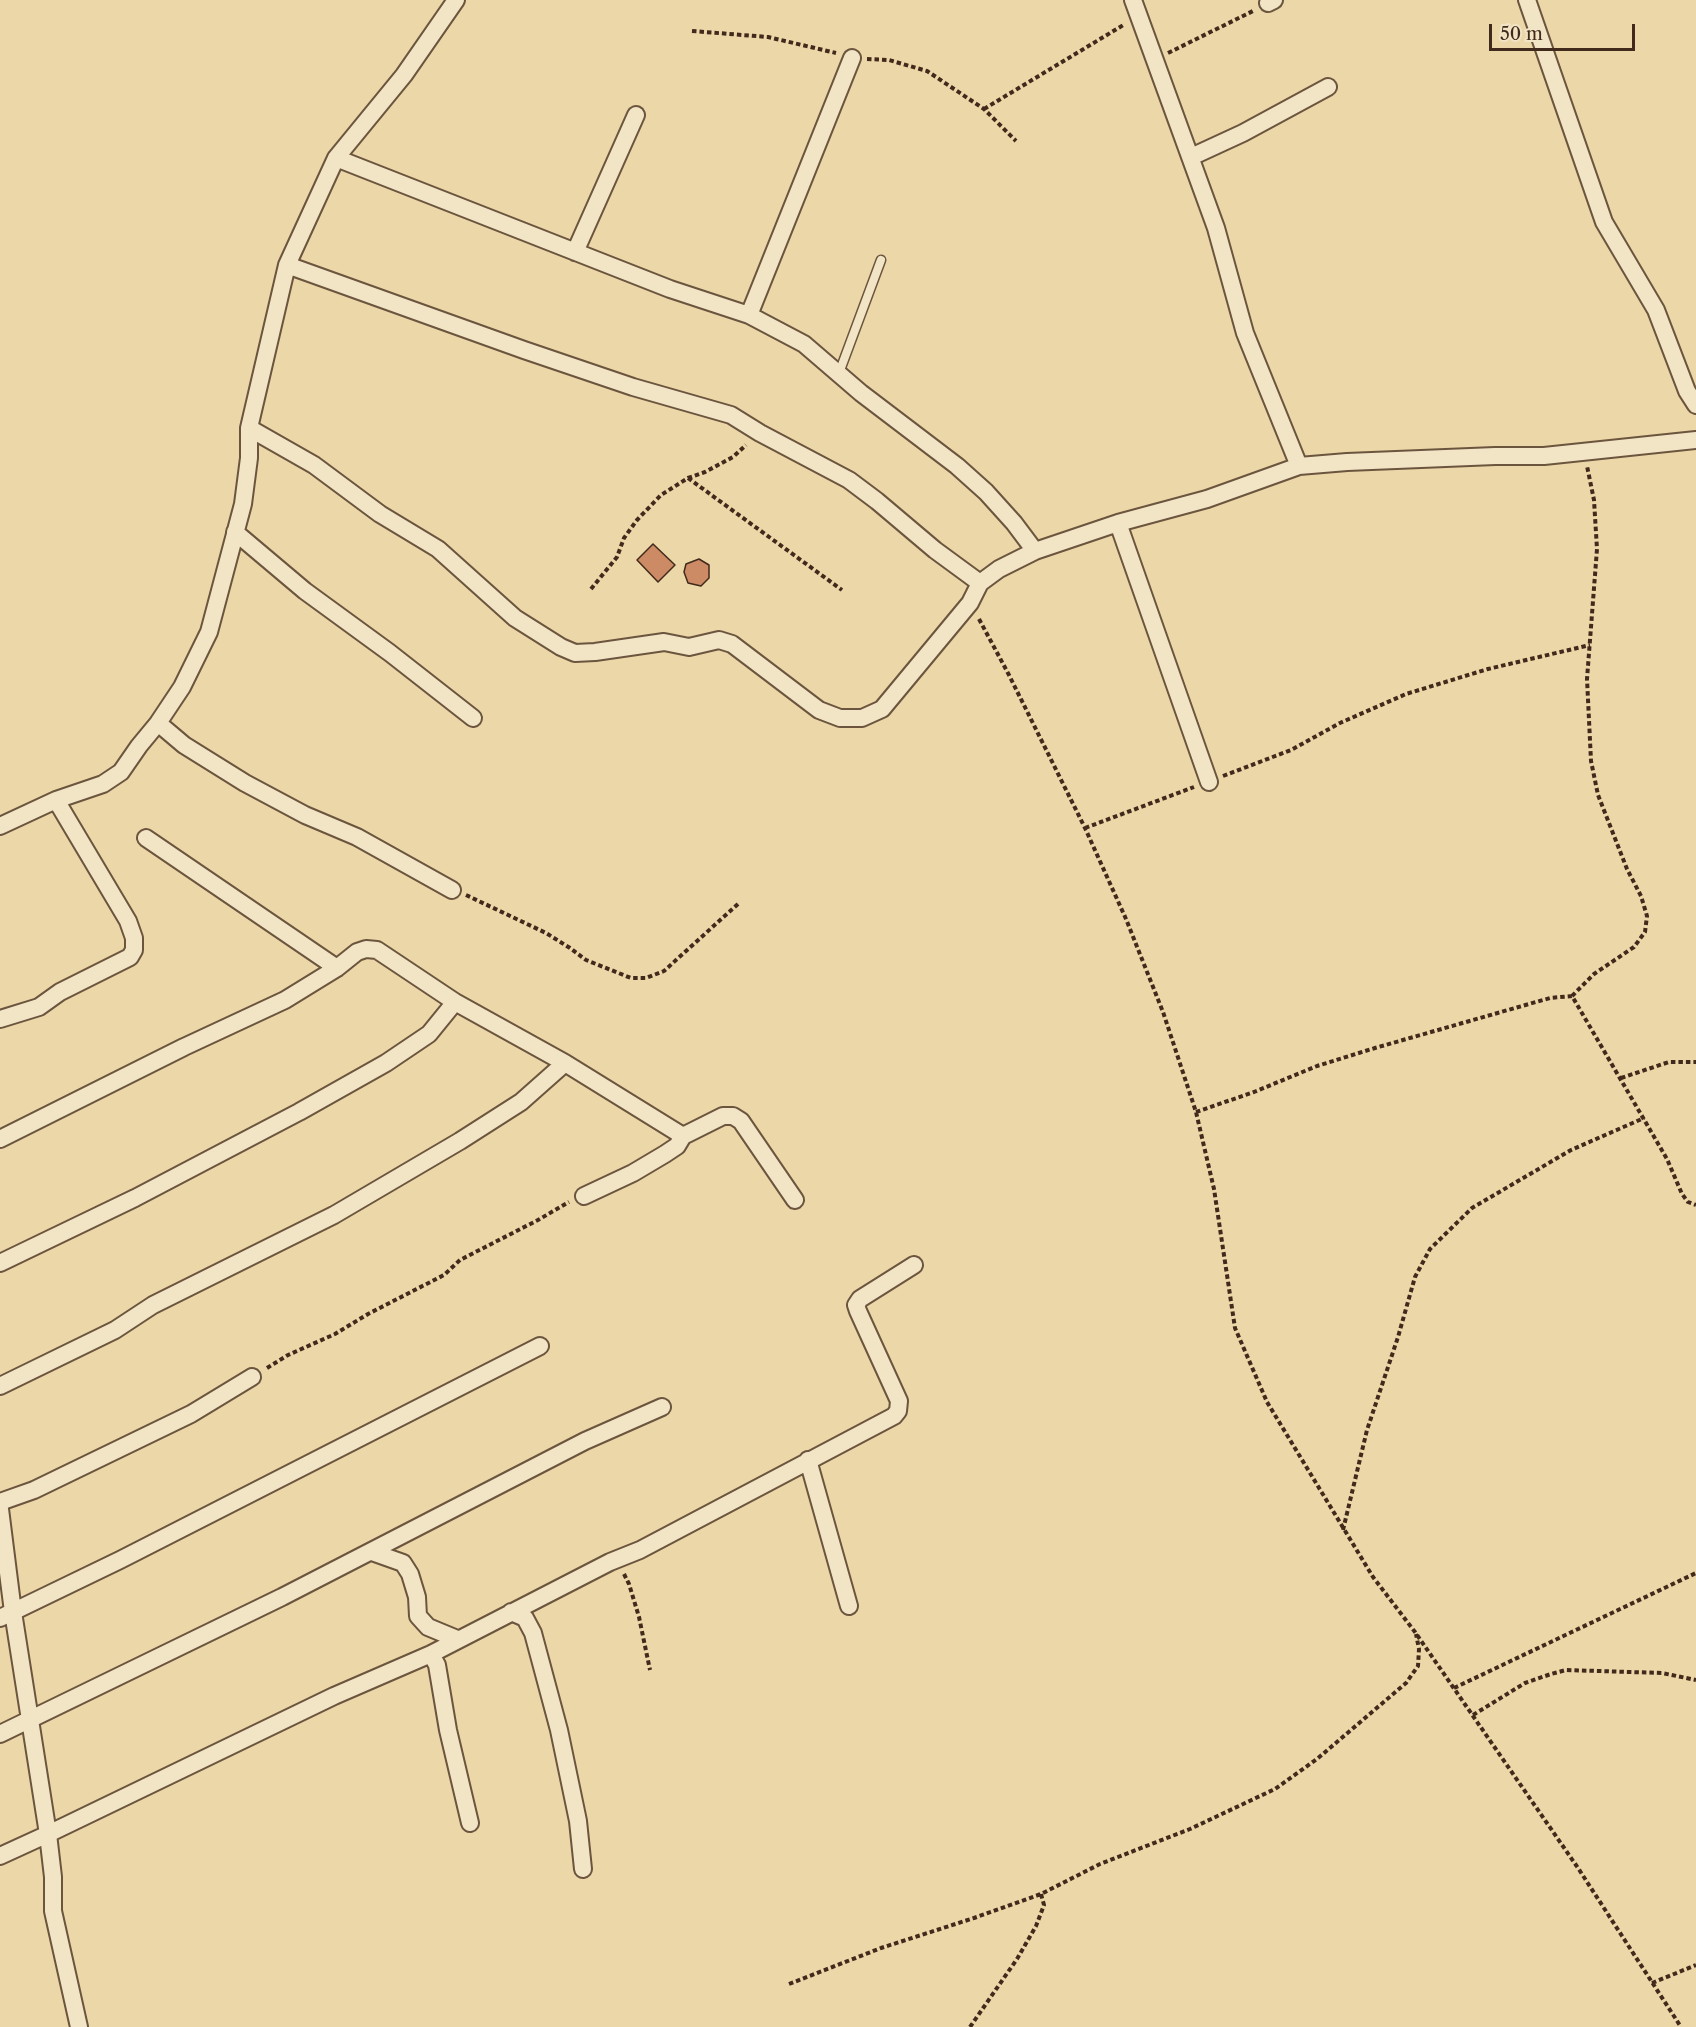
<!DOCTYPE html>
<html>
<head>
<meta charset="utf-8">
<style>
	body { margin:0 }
	#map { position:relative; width:1696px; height:2027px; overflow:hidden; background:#ebd7a8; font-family:"Libre Caslon Text",serif }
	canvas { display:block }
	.scale { position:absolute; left:1489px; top:24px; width:146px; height:27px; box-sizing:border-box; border:3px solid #412a1b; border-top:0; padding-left:8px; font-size:18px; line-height:21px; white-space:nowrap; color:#412a1b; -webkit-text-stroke:4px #f2e5c6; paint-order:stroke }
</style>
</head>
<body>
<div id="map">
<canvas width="1696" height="2027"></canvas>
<div class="scale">50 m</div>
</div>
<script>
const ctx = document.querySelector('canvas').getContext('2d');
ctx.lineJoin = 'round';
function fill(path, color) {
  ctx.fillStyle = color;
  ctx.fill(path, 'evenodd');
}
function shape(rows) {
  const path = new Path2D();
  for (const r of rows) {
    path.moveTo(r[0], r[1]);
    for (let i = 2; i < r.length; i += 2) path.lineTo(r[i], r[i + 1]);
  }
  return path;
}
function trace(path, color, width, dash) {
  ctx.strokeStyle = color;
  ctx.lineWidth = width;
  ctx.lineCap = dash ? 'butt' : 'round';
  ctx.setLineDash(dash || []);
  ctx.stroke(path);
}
const building = shape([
	[653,544,675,565,658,582,637,560,653,544],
	[699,559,709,565,709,578,701,586,688,583,684,572,686,564,699,559]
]);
const path = shape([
	[692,31,768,37,836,53],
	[1168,53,1253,11],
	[867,59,889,60,927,71,984,109,1016,141],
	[984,109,1125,24],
	[688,478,842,590],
	[591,589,617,557,624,538,637,520,661,495,688,478,705,472,733,457,746,445],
	[979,619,1009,675,1085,828,1126,919,1163,1012,1196,1112,1214,1189,1235,1328,1267,1402,1373,1577,1415,1632,1578,1868,1681,2027],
	[1223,776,1291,750,1340,723,1406,694,1488,669,1590,645],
	[1085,828,1194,787],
	[466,895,546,933,570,948,586,960,631,978,646,978,664,971,739,903],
	[1572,996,1594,974,1634,947,1645,932,1647,916,1641,896,1627,869,1598,795,1591,761,1587,679,1597,549,1594,500,1587,466],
	[1621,1078,1669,1062,1696,1062],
	[1196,1112,1254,1092,1317,1066,1375,1048,1550,998,1572,996,1667,1159,1682,1194,1688,1202,1696,1205],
	[267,1368,288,1355,335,1334,368,1314,444,1275,460,1260,538,1220,569,1202],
	[1343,1530,1367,1430,1398,1337,1415,1277,1430,1249,1472,1208,1571,1150,1644,1118],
	[624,1574,629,1584,639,1617,650,1670],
	[1454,1688,1696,1573],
	[1473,1715,1525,1683,1551,1674,1566,1670,1662,1673,1696,1680],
	[1652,1983,1696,1965],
	[789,1984,881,1948,974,1918,1041,1894,1100,1864,1190,1829,1275,1789,1317,1759,1406,1683,1418,1666,1419,1649,1416,1634],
	[970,2027,1017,1959,1036,1926,1044,1905,1041,1894]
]);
const service = shape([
	[839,373,881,260]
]);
const minor = shape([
	[1133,0,1216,228,1245,333,1299,466],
	[1527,0,1604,222,1656,310,1687,391,1696,405],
	[1268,3,1274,0],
	[1191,157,1243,133,1328,87],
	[336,158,670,289,749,315,804,344,861,393,957,466,986,492,1014,523,1035,551],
	[575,252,636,115],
	[287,265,524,350,633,387,731,415,760,433,849,480,877,501,935,550,980,583],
	[749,315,852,58],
	[249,428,314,465,380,514,438,549,515,618,561,647,575,653,595,652,664,642,689,647,719,640,732,644,819,710,840,718,862,718,882,709,970,603,980,583,999,569,1035,551,1118,523,1207,499,1299,466,1347,462,1495,456,1544,456,1696,440],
	[1118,523,1209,782],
	[235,532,305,591,390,653,473,718],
	[158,723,184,745,245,783,305,815,357,837,452,890],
	[0,826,56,800,103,784,121,772,139,746,158,723,182,687,209,632,243,504,249,458,249,428,287,265,336,158,404,75,456,0],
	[146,838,337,968],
	[0,1019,39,1007,60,992,130,957,134,950,134,938,128,921,56,800],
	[0,1139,184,1047,285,1000,337,968,357,952,366,949,377,950,455,1002,565,1063,683,1136],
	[584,1196,633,1173,665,1154,677,1146,683,1136,723,1116,733,1116,741,1121,795,1200],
	[0,1263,135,1198,299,1112,386,1063,429,1034,455,1002],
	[0,1386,115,1330,153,1305,334,1215,460,1141,521,1102,565,1063],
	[808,1460,849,1606],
	[0,1502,34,1490,191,1414,252,1377],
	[0,1509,13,1612,48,1834,53,1877,53,1911,79,2027],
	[372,1552,403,1563,410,1574,417,1597,418,1616,428,1627,457,1639],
	[511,1612,525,1618,533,1633,559,1730,578,1821,583,1869],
	[0,1618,120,1560,540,1346],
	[431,1654,437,1665,448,1730,470,1823],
	[0,1734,282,1597,585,1441,662,1407],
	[0,1856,48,1834,334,1696,431,1654,610,1562,640,1550,894,1416,898,1411,899,1401,858,1311,856,1305,860,1299,914,1265]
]);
fill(building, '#cc8a65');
trace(building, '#412a1b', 1.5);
trace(service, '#6c553e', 11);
trace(minor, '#6c553e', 20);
trace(path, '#412a1b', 4, [4.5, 3]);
trace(service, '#f2e5c6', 8);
trace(minor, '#f2e5c6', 16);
</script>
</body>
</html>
